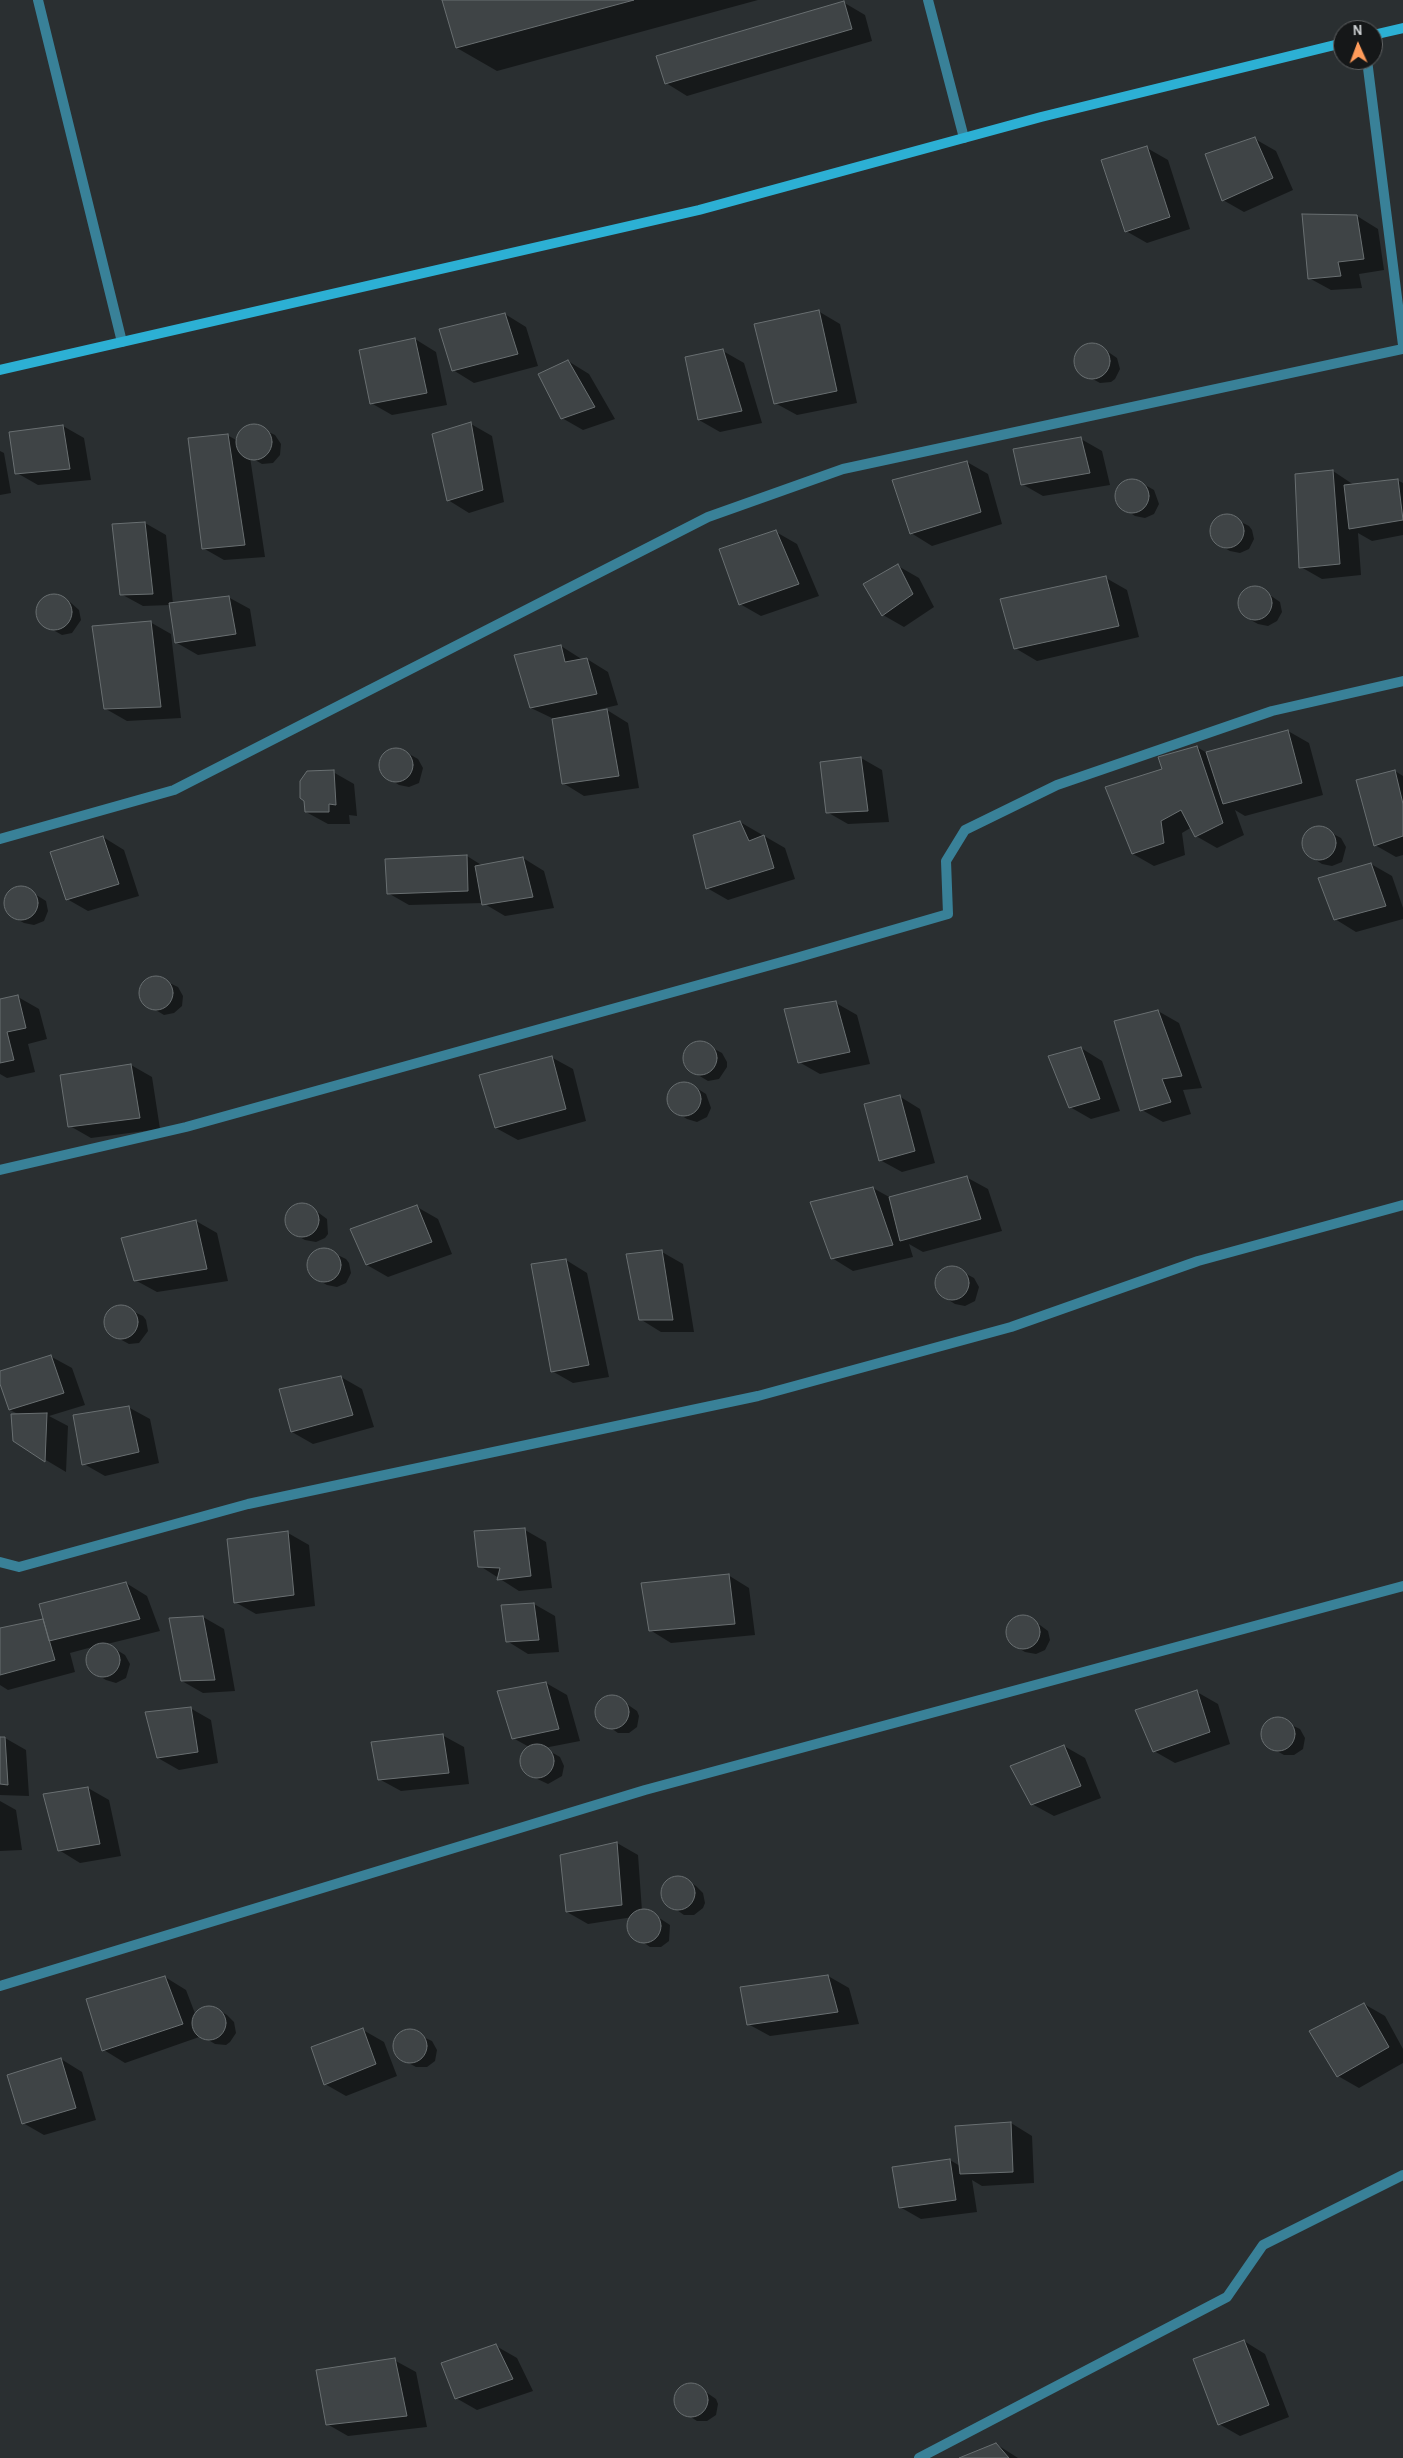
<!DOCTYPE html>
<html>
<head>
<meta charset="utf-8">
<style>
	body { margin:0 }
	#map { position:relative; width:1403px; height:2458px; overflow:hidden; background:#2a2f31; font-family:"Alegreya Sans",sans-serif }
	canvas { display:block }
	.north { position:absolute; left:1333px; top:20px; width:50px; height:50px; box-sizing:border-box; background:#151718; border:1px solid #616364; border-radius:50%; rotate:358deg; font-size:14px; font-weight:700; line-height:20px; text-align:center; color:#d2d5d7 }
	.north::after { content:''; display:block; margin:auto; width:18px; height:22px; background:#ff9b5a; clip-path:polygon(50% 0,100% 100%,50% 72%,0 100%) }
</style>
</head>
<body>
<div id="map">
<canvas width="1403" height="2458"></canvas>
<div class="north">N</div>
</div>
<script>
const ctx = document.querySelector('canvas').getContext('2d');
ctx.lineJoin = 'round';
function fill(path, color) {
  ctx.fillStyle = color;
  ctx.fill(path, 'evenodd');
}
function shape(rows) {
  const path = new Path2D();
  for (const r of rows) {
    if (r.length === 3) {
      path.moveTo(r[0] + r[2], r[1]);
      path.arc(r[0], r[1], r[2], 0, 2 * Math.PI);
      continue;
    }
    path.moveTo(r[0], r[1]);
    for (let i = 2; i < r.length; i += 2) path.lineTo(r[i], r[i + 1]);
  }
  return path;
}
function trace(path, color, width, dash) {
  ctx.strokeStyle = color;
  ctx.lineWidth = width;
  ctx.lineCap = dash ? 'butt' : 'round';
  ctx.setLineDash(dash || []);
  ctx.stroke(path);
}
const shadow = shape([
	[444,0,758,0,497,71,457,48],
	[843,2,865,15,872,41,687,96,666,83],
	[1255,139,1276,151,1293,190,1244,212,1223,200],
	[1147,148,1168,160,1190,229,1147,243,1126,231],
	[1357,216,1378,229,1384,270,1359,274,1362,288,1331,290,1309,278],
	[818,311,840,324,857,403,797,415,775,403],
	[505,314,526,327,538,366,474,383,453,370],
	[415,339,436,352,447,405,392,415,371,403],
	[1098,345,1117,358,1120,369,1115,379,1111,382,1100,383,1080,372,1076,362,1082,347],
	[723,351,744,363,762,423,720,432,699,420],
	[568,361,589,374,615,419,583,430,562,418],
	[471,424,492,436,504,502,469,513,448,500],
	[254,425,275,435,281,444,280,455,273,463,262,464,250,457,265,557,224,560,203,548,227,435,238,441,244,429],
	[63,426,84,438,91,480,38,485,17,473],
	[1081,439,1102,451,1110,485,1043,496,1022,484],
	[0,451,4,453,11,493,0,495],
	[967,462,988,474,1002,524,932,546,911,533],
	[1333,471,1354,485,1397,480,1403,483,1403,535,1372,541,1358,533,1361,575,1322,579,1301,567],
	[1127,480,1138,481,1154,490,1159,504,1154,514,1145,518,1135,516,1120,506,1116,496,1118,487],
	[1227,515,1249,526,1252,530,1254,539,1249,549,1240,553,1230,551,1219,545,1211,532,1217,518],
	[145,523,166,535,173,604,228,597,250,609,256,646,198,655,177,643,170,605,143,606,121,594],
	[776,532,797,544,819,596,761,616,740,604],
	[898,566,919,578,934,607,904,627,883,615],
	[1106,578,1127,590,1139,637,1037,661,1015,648],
	[1250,588,1261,589,1280,602,1282,612,1277,621,1268,626,1258,624,1247,618,1240,610,1241,594],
	[54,595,70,602,79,610,81,620,72,633,62,635,41,623,39,619,38,608,44,599],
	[150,622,171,634,181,718,127,721,106,709],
	[561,646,583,660,587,659,608,672,618,705,596,710,597,712,607,710,628,723,639,788,584,796,563,783,554,719,531,708],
	[1288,731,1309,743,1323,795,1245,816,1235,810,1244,835,1217,848,1196,836,1192,827,1182,833,1185,855,1154,866,1133,854,1163,769,1197,747,1207,753],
	[391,749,402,750,418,759,423,768,419,783,409,787,399,785,384,775,380,765,383,755],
	[861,758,882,770,889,822,848,824,827,812],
	[1395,771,1403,776,1403,855,1396,857,1375,845],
	[333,772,354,784,357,816,349,815,350,824,328,824,306,812],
	[740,822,785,848,795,879,728,900,707,888],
	[1320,827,1341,838,1346,847,1342,862,1332,866,1322,864,1307,854,1303,844,1306,835,1315,828],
	[103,837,124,850,139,896,88,911,67,899],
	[467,856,483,866,523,858,544,871,554,908,505,916,483,903,409,905,388,893],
	[1371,864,1392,876,1403,908,1403,919,1356,932,1335,919],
	[22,886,46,901,48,911,44,921,34,925,24,923,13,917,5,904,8,894,17,887],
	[151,977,157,977,178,987,183,996,182,1006,174,1013,164,1015,144,1003,140,994,143,984],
	[18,997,39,1009,47,1039,28,1044,35,1072,7,1078,0,1074,0,1000],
	[836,1003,857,1015,870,1064,820,1074,799,1062],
	[1158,1011,1179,1023,1202,1088,1183,1090,1191,1114,1163,1122,1142,1110],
	[701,1042,722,1053,727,1062,727,1067,719,1079,708,1081,688,1069,684,1059,685,1054,691,1046],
	[1081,1048,1102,1061,1120,1111,1091,1119,1070,1107],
	[551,1057,573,1069,586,1121,518,1140,496,1128],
	[131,1065,152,1077,160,1129,91,1138,70,1126],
	[679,1084,690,1084,706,1094,711,1108,707,1117,697,1122,687,1119,672,1110,668,1100,671,1090],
	[899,1096,920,1109,935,1163,902,1172,880,1160],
	[966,1177,988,1189,1002,1231,923,1252,909,1244,913,1257,853,1271,832,1258,873,1188,891,1198],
	[298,1205,308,1205,327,1219,328,1234,325,1238,316,1242,305,1240,294,1234,287,1226,287,1216],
	[417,1207,438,1219,452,1254,388,1277,367,1265],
	[196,1221,217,1233,228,1281,157,1292,135,1280],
	[325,1249,346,1259,349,1263,351,1273,346,1283,337,1287,327,1285,316,1279,309,1271,308,1261,314,1252],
	[662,1252,683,1264,694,1332,661,1332,640,1319],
	[566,1260,587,1273,609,1377,573,1383,552,1371],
	[953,1267,974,1278,979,1287,975,1301,965,1306,955,1304,944,1297,936,1284,942,1270],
	[121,1306,143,1316,146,1320,148,1331,139,1343,129,1344,109,1333,105,1323,105,1317,111,1309],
	[50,1356,72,1368,85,1405,49,1416,68,1426,66,1472,14,1441,20,1415,10,1410,0,1380,0,1372],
	[341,1377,362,1389,374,1427,313,1444,292,1432],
	[128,1407,150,1419,159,1463,105,1476,84,1464],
	[525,1530,546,1542,552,1588,519,1591,480,1566],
	[288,1533,309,1545,315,1606,256,1614,235,1602],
	[728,1575,749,1588,755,1635,671,1643,650,1630],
	[126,1583,147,1596,160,1631,107,1644,125,1655,130,1664,126,1678,116,1683,106,1680,91,1671,87,1661,90,1651,96,1646,70,1653,75,1672,8,1690,0,1685,0,1629,45,1620],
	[534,1604,555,1616,559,1652,528,1654,507,1641],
	[1018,1616,1029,1617,1048,1631,1050,1640,1045,1650,1036,1654,1025,1652,1015,1646,1008,1638,1009,1623],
	[203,1617,224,1629,235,1691,203,1693,182,1681],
	[546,1683,567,1695,580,1741,544,1748,560,1757,564,1766,562,1776,548,1784,527,1774,522,1759,527,1750,531,1748,513,1738],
	[1197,1692,1218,1704,1230,1744,1175,1763,1154,1751],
	[615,1696,637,1711,639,1716,637,1727,629,1733,618,1733,598,1719,596,1709,601,1700],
	[190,1708,211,1720,218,1763,179,1770,158,1758],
	[1276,1718,1300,1729,1305,1738,1303,1749,1294,1755,1284,1755,1268,1746,1262,1736,1265,1726],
	[442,1735,464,1747,469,1784,401,1791,379,1779],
	[5,1738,26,1750,29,1796,0,1795,0,1739],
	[1064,1746,1085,1758,1101,1798,1054,1816,1032,1804],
	[88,1788,109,1800,121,1856,80,1863,59,1850],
	[0,1801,16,1810,22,1850,0,1851],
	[617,1843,638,1855,642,1911,647,1910,670,1925,669,1941,661,1947,650,1947,630,1933,629,1923,633,1917,588,1924,567,1912],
	[671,1879,686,1880,696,1886,703,1893,705,1903,703,1908,694,1915,684,1915,664,1901,662,1891],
	[828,1976,849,1988,859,2024,770,2036,748,2024],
	[165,1977,186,1990,196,2016,203,2009,217,2009,227,2015,234,2022,236,2033,230,2042,226,2045,215,2044,202,2036,125,2063,104,2050],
	[1364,2004,1385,2016,1403,2049,1403,2063,1359,2088,1338,2076],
	[363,2030,384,2042,397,2076,346,2096,325,2084],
	[408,2030,432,2041,437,2050,435,2061,427,2067,416,2067,405,2061,400,2058,395,2049,397,2038],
	[61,2059,82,2072,96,2120,44,2135,23,2123],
	[1011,2123,1032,2136,1034,2183,982,2186,972,2180,977,2212,921,2219,900,2207,950,2160,960,2166,956,2127],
	[1244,2341,1265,2354,1289,2417,1240,2436,1219,2424],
	[496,2346,517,2358,533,2391,477,2410,456,2398],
	[394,2360,416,2372,427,2427,348,2436,327,2424],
	[694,2384,716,2399,718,2404,716,2415,707,2421,697,2421,677,2408,677,2392,684,2385],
	[996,2444,1018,2458,962,2458]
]);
const building = shape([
	[442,0,634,0,456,48,442,0],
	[844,1,852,29,665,84,656,56,844,1],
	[1255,137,1273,178,1222,201,1205,154,1255,137],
	[1147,146,1170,217,1125,232,1101,160,1147,146],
	[1302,214,1357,215,1364,259,1338,262,1341,276,1308,279,1302,214],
	[819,310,837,391,774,404,754,324,819,310],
	[505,313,518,354,452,371,439,329,505,313],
	[415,338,427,393,370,404,359,350,415,338],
	[1092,361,18],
	[723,349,742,411,698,420,685,357,723,349],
	[568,360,595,407,561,419,538,374,568,360],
	[471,422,483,490,447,501,432,434,471,422],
	[254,442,18],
	[63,425,70,469,15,474,9,432,63,425],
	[228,434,245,545,202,549,188,438,228,434],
	[1081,437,1090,473,1021,485,1013,449,1081,437],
	[967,461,981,512,910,534,892,480,967,461],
	[1333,470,1340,564,1299,568,1295,474,1333,470],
	[1132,496,17],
	[1398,479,1403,520,1349,529,1344,485,1398,479],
	[1227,531,17],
	[145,522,153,594,120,595,112,524,145,522],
	[776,530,799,584,739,605,719,549,776,530],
	[898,564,913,594,882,616,863,584,898,564],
	[1106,576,1119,626,1014,649,1000,599,1106,576],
	[1255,603,17],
	[54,612,18],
	[229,596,236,634,175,643,169,603,229,596],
	[151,621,161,707,104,709,92,626,151,621],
	[561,645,565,662,587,658,597,694,530,708,514,655,561,645],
	[607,709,619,776,562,784,552,719,607,709],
	[1288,730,1302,783,1223,804,1206,752,1288,730],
	[1197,746,1223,823,1195,837,1181,810,1161,821,1164,843,1132,854,1105,787,1162,769,1158,757,1197,746],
	[396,765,17],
	[861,757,868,811,826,813,820,762,861,757],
	[334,770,336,805,329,804,329,812,305,812,304,801,300,798,300,781,307,771,334,770],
	[1395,770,1403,804,1403,836,1374,846,1356,780,1395,770],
	[740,821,749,841,764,835,774,868,706,889,693,835,740,821],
	[1319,843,17],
	[103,836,119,884,66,900,50,852,103,836],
	[467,855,468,891,387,894,385,859,467,855],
	[523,857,533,897,482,905,475,866,523,857],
	[1371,863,1386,906,1334,920,1318,878,1371,863],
	[21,903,17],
	[156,993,17],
	[18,995,26,1028,7,1032,14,1060,0,1063,0,999,18,995],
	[836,1001,850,1052,798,1063,784,1009,836,1001],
	[1158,1010,1182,1076,1162,1079,1171,1102,1140,1111,1114,1021,1158,1010],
	[700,1058,17],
	[1081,1047,1100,1099,1069,1108,1048,1056,1081,1047],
	[552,1056,566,1109,495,1128,479,1075,552,1056],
	[131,1064,140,1118,68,1127,60,1075,131,1064],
	[684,1099,17],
	[900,1095,915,1151,879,1161,864,1104,900,1095],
	[967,1176,981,1219,900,1241,889,1197,967,1176],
	[873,1187,893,1245,831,1259,810,1202,873,1187],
	[302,1220,17],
	[417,1205,432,1242,366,1265,350,1229,417,1205],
	[196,1220,207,1269,134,1281,121,1238,196,1220],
	[324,1265,17],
	[662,1250,673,1320,639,1320,626,1254,662,1250],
	[566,1259,589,1365,551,1372,531,1264,566,1259],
	[952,1283,17],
	[121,1322,17],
	[51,1355,64,1393,9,1410,0,1384,0,1371,51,1355],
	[341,1376,353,1415,291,1432,279,1389,341,1376],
	[129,1406,139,1452,82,1465,73,1415,129,1406],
	[47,1413,45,1462,13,1441,11,1414,47,1413],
	[525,1528,531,1576,497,1580,500,1568,478,1567,474,1531,525,1528],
	[288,1531,294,1595,234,1603,227,1539,288,1531],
	[729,1574,735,1624,649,1631,641,1583,729,1574],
	[126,1582,140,1619,49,1641,39,1604,126,1582],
	[534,1603,539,1640,506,1642,501,1605,534,1603],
	[1023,1632,17],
	[203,1616,215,1680,181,1681,169,1618,203,1616],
	[43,1619,55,1660,0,1675,0,1628,43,1619],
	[103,1660,17],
	[546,1682,559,1729,512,1739,497,1691,546,1682],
	[1197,1690,1210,1732,1153,1752,1135,1710,1197,1690],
	[612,1712,17],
	[191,1707,198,1752,157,1758,145,1712,191,1707],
	[1278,1734,17],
	[443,1734,449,1773,378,1780,371,1742,443,1734],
	[0,1737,5,1737,8,1785,0,1784,0,1737],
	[537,1761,17],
	[1064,1745,1081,1786,1031,1805,1010,1766,1064,1745],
	[88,1787,100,1844,58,1851,43,1794,88,1787],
	[617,1842,622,1905,566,1912,560,1855,617,1842],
	[678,1893,17],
	[644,1926,17],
	[828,1975,838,2012,747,2025,740,1987,828,1975],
	[165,1976,183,2024,102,2051,86,1999,165,1976],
	[1364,2003,1389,2047,1337,2077,1309,2031,1364,2003],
	[209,2023,17],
	[363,2028,376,2064,324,2085,311,2047,363,2028],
	[410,2046,17],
	[61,2058,76,2108,22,2124,7,2075,61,2058],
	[1011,2122,1013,2172,960,2174,955,2126,1011,2122],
	[950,2159,956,2200,899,2208,892,2167,950,2159],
	[1244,2340,1269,2405,1218,2425,1193,2359,1244,2340],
	[496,2344,513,2379,455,2399,441,2363,496,2344],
	[395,2358,407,2416,326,2425,316,2370,395,2358],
	[691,2400,17],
	[996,2443,1009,2458,959,2458,996,2443]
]);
const lane = shape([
	[38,0,122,342],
	[928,0,964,138]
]);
const street = shape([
	[1367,60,1403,345],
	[0,839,174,790,708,517,843,469,1403,349],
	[0,1170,186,1127,796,958,948,914,946,861,965,830,1057,785,1272,711,1403,681],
	[0,1562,19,1567,248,1504,758,1396,1011,1327,1198,1261,1403,1205],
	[0,1986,645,1790,1403,1586],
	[919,2458,1227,2297,1263,2245,1403,2175]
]);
const secondary = shape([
	[1373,35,1403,28],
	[0,370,699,210,1041,117,1343,43]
]);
fill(shadow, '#0007');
fill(building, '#3f4446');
trace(building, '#696f71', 1);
trace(lane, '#398198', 10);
trace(street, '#398198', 10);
trace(secondary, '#2cb0d4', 10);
</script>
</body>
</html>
